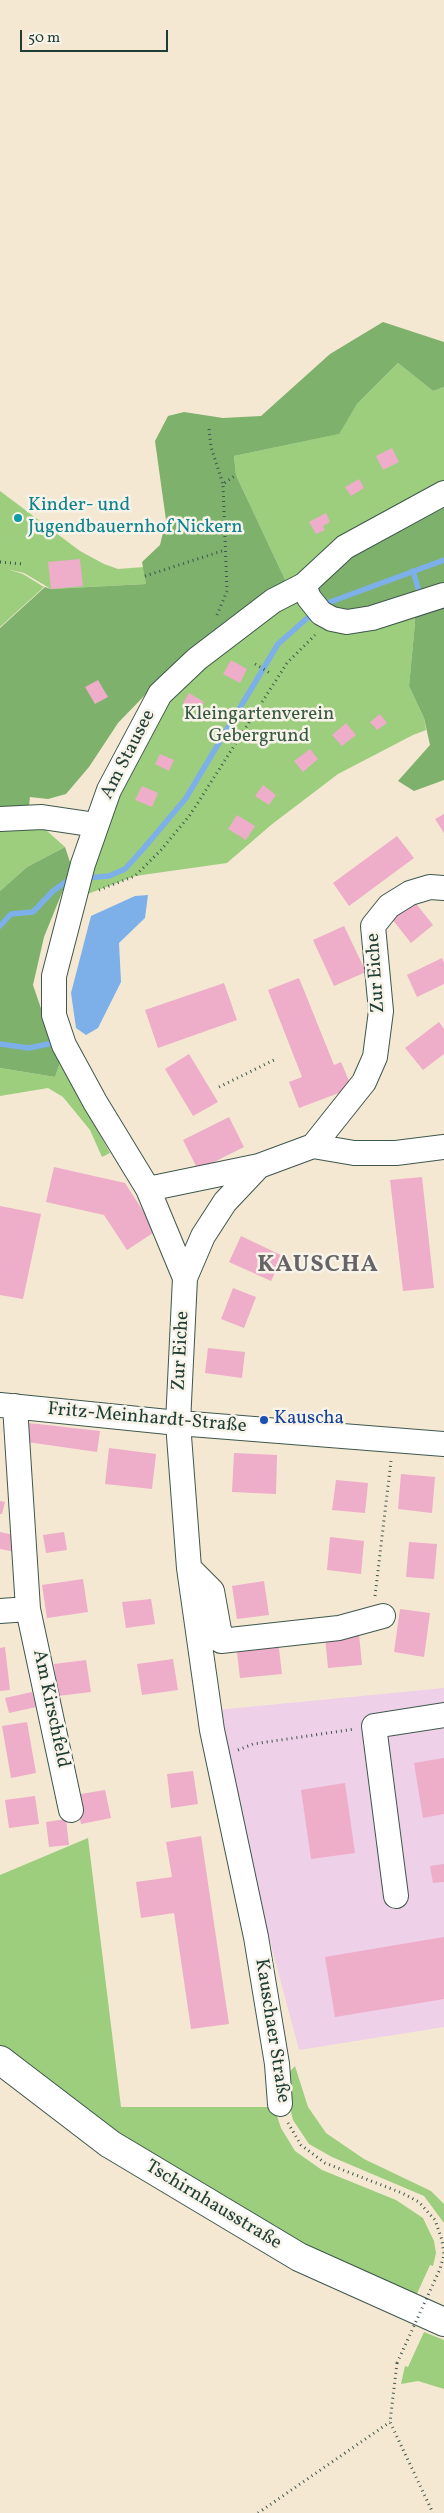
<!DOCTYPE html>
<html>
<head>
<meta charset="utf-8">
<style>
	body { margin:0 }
	#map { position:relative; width:444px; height:2513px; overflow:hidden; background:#f4e8d3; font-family:Vollkorn,serif }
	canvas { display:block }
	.scale { position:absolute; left:20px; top:30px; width:148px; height:22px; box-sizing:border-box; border:2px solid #1f3d34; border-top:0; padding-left:6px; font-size:15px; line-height:18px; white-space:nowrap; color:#1f3d34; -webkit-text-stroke:4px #f7f3e8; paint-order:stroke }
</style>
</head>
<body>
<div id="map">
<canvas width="444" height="2513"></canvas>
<div class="scale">50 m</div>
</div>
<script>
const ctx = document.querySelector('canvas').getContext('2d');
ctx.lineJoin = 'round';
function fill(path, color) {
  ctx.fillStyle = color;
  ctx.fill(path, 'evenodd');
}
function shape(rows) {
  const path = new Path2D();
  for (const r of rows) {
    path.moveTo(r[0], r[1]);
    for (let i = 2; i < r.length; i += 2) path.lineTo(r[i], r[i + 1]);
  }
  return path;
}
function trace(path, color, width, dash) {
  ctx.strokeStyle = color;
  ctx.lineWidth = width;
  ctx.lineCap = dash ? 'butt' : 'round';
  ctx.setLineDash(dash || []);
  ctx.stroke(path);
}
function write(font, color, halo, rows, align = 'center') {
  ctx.font = font + ' Vollkorn,serif';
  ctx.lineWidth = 5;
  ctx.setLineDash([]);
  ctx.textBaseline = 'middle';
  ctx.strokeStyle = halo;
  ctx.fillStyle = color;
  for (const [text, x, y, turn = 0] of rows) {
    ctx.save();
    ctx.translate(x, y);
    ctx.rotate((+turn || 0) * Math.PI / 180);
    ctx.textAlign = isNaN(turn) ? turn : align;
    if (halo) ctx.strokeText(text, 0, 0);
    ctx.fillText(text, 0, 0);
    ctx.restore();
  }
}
const built = shape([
	[444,1688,444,2027,299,2050,234,1806,217,1710]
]);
const green = shape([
	[398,363,433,391,444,387,444,485,288,586,236,475,234,456,338,434,357,404],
	[0,491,80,551,104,564,118,569,144,567,146,584,51,589,24,573,7,569,23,574,44,587,0,627],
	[296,599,413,610,415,623,409,686,424,718,426,730,413,735,338,774,271,825,227,863,135,876,85,895,100,841,130,766,168,695,201,664],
	[28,814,65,847,27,867,0,891,0,826],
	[62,1057,69,1079,110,1153,102,1157,90,1130,63,1097,48,1088,0,1096,0,1068,55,1077],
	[88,1838,121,2107,274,2107,281,2128,295,2151,322,2170,396,2200,423,2218,434,2241,436,2253,433,2266,430,2265,415,2298,300,2242,157,2158,68,2101,0,2050,0,1875],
	[295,2066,308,2107,326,2133,364,2159,431,2191,444,2204,444,2223,424,2196,332,2157,309,2144,293,2120,283,2079],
	[424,2332,444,2340,444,2389,418,2381,401,2384,405,2366,408,2367]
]);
const forest = shape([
	[383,322,444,342,444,387,433,391,398,363,357,404,339,434,234,456,236,475,288,586,174,665,118,723,89,767,66,794,48,799,30,797,28,814,0,826,0,628,45,587,51,589,146,584,142,562,160,545,166,520,155,441,168,416,184,412,223,418,261,416,330,354],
	[444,500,444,780,414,791,398,781,430,745,424,718,409,686,415,623,411,593,367,610,329,610,311,589,350,550],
	[65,847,72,868,44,937,33,985,47,1026,62,1057,55,1077,0,1068,0,891,27,867]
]);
const water = shape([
	[148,895,145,918,119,943,121,982,98,1028,86,1035,76,1028,71,993,91,916,135,896]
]);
const stream = shape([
	[413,571,421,598],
	[322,605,444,560],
	[86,878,109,876,125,869,144,848,186,798,278,644,313,613],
	[0,926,11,914,33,912,53,891,71,878],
	[0,1044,29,1048,58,1042]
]);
const building = shape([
	[392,448,399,462,383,470,376,456],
	[359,479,364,488,351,496,345,487],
	[326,513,330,522,323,526,325,530,316,534,309,522],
	[80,559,83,586,51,589,48,562],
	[231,660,247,669,240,683,223,674],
	[98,680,108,697,95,704,85,687],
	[189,693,204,702,199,712,183,703],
	[380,714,387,723,377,730,370,722],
	[346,723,356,735,342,746,332,735],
	[310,749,318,759,303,772,294,761],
	[160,754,174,760,169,771,155,764],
	[263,785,276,795,269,805,255,796],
	[142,786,158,793,152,807,135,800],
	[444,814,444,833,435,819],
	[237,815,255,826,246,840,228,829],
	[397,836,414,858,349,906,333,883],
	[414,901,433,925,411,943,392,919],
	[344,926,366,972,334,986,313,940],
	[442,958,444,963,444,984,417,997,407,975],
	[299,978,334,1065,341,1062,352,1088,299,1108,289,1082,302,1077,268,990],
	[224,983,237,1020,158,1048,145,1010],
	[439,1022,444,1029,444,1054,423,1070,405,1048],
	[189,1054,218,1102,193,1116,165,1069],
	[229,1117,244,1147,198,1170,183,1140],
	[54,1167,125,1183,156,1231,127,1250,104,1215,46,1202],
	[422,1177,434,1288,403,1291,390,1180],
	[0,1206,41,1214,23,1299,0,1295],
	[241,1236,283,1256,271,1281,229,1262],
	[233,1288,256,1297,244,1328,221,1319],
	[208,1348,245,1352,242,1378,205,1373],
	[29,1423,100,1431,97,1452,27,1442],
	[109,1448,156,1454,152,1489,105,1484],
	[234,1453,277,1455,276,1494,232,1492],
	[401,1474,435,1477,432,1513,398,1509],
	[336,1480,368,1483,365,1513,332,1510],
	[0,1501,5,1502,2,1514,0,1514],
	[0,1532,19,1536,16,1552,0,1549],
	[64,1532,67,1550,46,1553,43,1535],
	[330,1537,364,1541,361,1574,327,1570],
	[409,1542,437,1544,434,1579,406,1577],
	[83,1579,88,1612,47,1618,42,1585],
	[264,1581,269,1615,237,1619,232,1586],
	[151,1599,155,1624,126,1628,122,1602],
	[400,1609,430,1613,424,1657,394,1652],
	[359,1634,362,1665,328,1668,325,1637],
	[278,1640,282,1674,240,1678,236,1644],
	[5,1647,10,1690,0,1691,0,1648],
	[173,1659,178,1690,142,1695,137,1664],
	[86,1660,91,1692,58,1696,54,1664],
	[32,1692,36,1707,9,1713,5,1698],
	[27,1722,36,1773,11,1778,2,1726],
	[444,1758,444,1814,423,1818,414,1763],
	[193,1771,198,1804,171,1808,167,1774],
	[345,1783,355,1853,311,1859,301,1790],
	[105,1790,111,1818,81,1824,75,1795],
	[35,1796,39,1824,9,1828,5,1800],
	[66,1819,69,1845,49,1847,46,1822],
	[201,1836,229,2024,191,2029,174,1913,141,1918,136,1882,172,1877,166,1842],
	[444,1864,444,1882,433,1883,430,1866],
	[444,1937,444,1999,335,2017,325,1957]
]);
const path = shape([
	[209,429,211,447,223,484],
	[0,562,23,564],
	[145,576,225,550],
	[217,615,227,591,223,484,236,475],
	[255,664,270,673],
	[99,890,135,876,161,850,190,815,287,663,315,635],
	[219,1087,274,1060],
	[375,1596,391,1461],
	[238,1750,253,1744,355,1729],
	[288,2123,301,2145,325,2163,402,2193,419,2202,435,2220,442,2240,444,2255,440,2269],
	[397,2363,390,2422,433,2513],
	[258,2513,390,2422]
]);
const minor = shape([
	[304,585,309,598,321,613,332,619,347,622,372,618,444,595],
	[0,819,42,817,96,825],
	[313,1146,364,1082,375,1057,381,1011,373,926,389,906,410,893,430,887,444,888],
	[148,1189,259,1166,313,1146,354,1153,396,1153,444,1147],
	[185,1278,203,1236,225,1202,259,1166],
	[0,1405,178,1423,444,1444],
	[15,1406,28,1609,71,1810],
	[189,1568,212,1591,221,1641,339,1628,383,1616],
	[0,1611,28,1609],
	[396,1896,374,1726,444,1715],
	[280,2104,277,2064,256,1937,212,1730,189,1568,178,1423,185,1278,148,1189,95,1102,64,1045,54,1015,54,976,83,864,103,807,109,790,160,694,197,659,273,601,304,585,345,547,444,493]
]);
const major = shape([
	[0,2060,110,2144,299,2257,444,2322]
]);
const pathBridge = shape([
	[397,2363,440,2269]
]);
const markers = [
	[18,518,5,"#0f9aa8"],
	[264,1420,5,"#1a4fb4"]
];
const cultureNames = [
	["Kinder- und",28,507],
	["Jugendbauernhof Nickern",28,529]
];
const parkNames = [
	["Kleingartenverein",259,716],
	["Gebergrund",259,738]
];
const streetNames = [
	["Am Stausee",129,755,-63],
	["Zur Eiche",377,973,-94],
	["Zur Eiche",182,1351,-87],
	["Fritz-Meinhardt-Straße",147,1419,5],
	["Am Kirschfeld",50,1709,78],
	["Kauschaer Straße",271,2031,81],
	["Tschirnhausstraße",213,2206,31]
];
const transitNames = [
	["Kauscha",274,1420]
];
const districtNames = [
	["KAUSCHA",318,1267]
];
fill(built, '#eed0e8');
fill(green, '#9cce7d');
fill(forest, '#7db16c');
fill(water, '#7dafe9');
trace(stream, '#7dafe9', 5.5);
fill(building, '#eeadc9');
trace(minor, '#3f574c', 26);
trace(major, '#3f574c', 30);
trace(path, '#3f574c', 3, [1, 4]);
trace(minor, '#fff', 24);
trace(major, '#fff', 28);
trace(pathBridge, '#3f574c', 3, [1, 4]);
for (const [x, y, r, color] of markers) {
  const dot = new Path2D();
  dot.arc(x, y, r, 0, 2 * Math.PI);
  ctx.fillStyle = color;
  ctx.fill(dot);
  trace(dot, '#f7f3e8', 2);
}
write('19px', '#0d838f', '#f7f3e8', cultureNames, 'left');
write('19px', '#385a43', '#f7f3e8', parkNames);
write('19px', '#1f3d34', '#f7f3e8', streetNames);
write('19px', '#164399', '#f7f3e8', transitNames, 'left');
ctx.letterSpacing = '1px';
write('bold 24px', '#676468', '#f7f3e8', districtNames);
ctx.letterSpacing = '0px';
</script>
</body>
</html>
